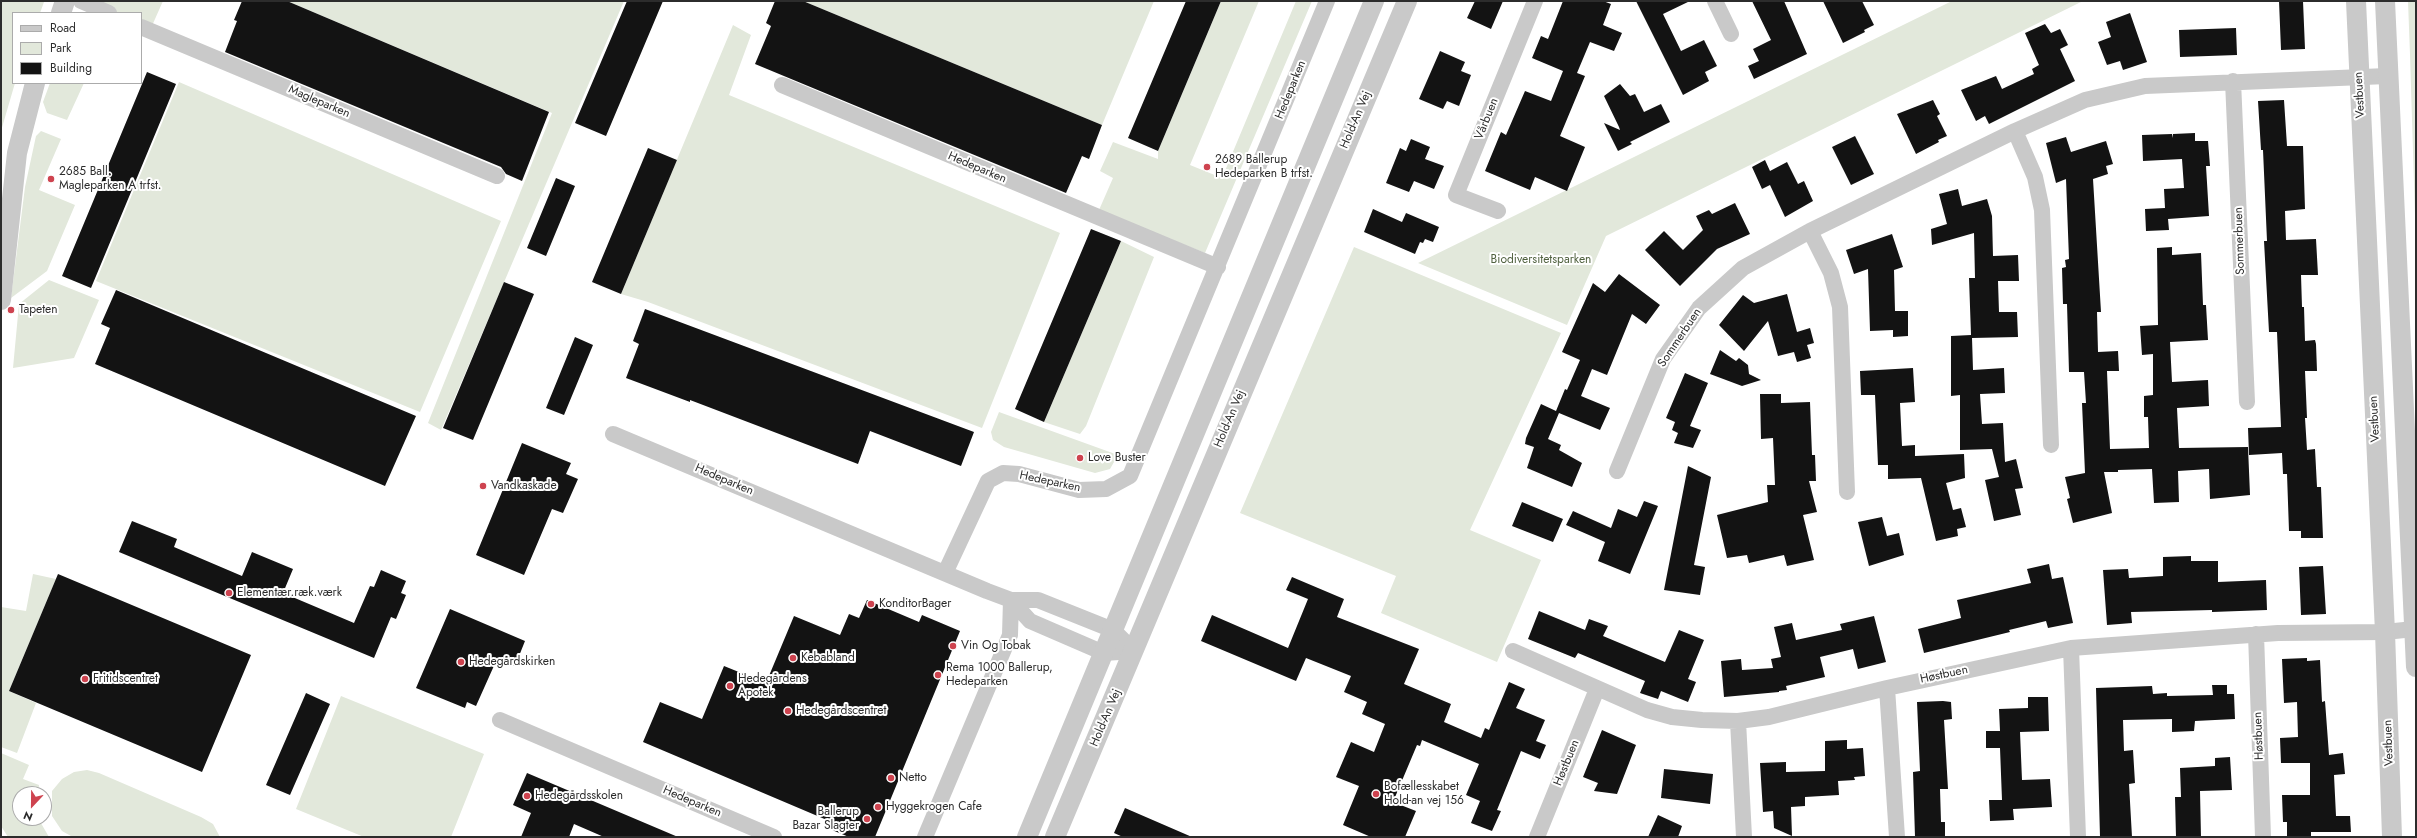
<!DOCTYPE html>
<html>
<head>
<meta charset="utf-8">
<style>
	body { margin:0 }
	#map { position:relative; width:2417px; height:838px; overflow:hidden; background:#fff; font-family:Jost,sans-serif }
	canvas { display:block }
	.frame { position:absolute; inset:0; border:2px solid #2c2c2c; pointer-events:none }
	.legend { position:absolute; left:12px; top:12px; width:130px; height:72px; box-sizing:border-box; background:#fff; border:1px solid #ababab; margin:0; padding:5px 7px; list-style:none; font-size:12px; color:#2c2c2c }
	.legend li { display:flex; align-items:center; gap:8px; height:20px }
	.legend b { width:20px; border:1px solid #ababab }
	.north { position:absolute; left:12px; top:786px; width:40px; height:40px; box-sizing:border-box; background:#fff; border:1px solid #ababab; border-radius:50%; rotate:202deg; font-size:11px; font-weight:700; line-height:16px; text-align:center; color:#2c2c2c }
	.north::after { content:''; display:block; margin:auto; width:14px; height:18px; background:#ce434f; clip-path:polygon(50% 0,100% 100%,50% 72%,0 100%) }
</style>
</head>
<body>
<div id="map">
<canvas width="2417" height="838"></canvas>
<div class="frame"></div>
<ul class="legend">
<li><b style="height:5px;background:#c9c9c9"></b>Road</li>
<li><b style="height:11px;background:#e2e8db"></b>Park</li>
<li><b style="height:11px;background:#131313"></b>Building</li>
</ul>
<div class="north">N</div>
</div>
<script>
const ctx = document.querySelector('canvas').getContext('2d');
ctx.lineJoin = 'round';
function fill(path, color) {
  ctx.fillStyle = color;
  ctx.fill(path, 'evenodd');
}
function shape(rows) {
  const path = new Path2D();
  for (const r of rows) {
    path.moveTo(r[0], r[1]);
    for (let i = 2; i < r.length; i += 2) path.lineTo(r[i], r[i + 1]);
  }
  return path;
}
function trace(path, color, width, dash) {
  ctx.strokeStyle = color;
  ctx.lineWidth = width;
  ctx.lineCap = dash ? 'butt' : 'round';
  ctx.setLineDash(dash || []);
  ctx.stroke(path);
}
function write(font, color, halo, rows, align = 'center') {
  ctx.font = font + ' Jost,sans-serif';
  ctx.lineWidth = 4;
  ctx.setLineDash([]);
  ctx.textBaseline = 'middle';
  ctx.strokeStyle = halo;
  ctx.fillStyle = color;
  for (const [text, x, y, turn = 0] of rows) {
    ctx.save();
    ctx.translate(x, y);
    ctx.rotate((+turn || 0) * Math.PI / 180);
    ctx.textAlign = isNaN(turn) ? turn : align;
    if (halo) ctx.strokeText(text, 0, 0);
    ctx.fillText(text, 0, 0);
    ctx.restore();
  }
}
const green = shape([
	[1,1,44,2,40,13,13,13,13,83,15,83,1,131],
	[91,1,163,1,151,28,141,23,141,13,117,13],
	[287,1,624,1,441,430,428,423,552,113],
	[803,1,1154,1,1102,125],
	[1221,1,1259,1,1190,165,1222,178,1296,1,1312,1,1205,253,1099,210,1113,178,1100,171,1113,142,1158,159,1158,151],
	[1952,1,2083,1,1606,236,1567,325,1418,263],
	[2408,1,2416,1,2416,248,2410,55],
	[733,25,751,35,729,95,1060,233,982,428,648,302,621,294],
	[179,82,501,221,420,412,96,281],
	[50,83,84,83,67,120,47,113,43,102],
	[41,131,61,139,39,190,75,205,47,271,11,298,25,187,36,136],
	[1121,241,1154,257,1086,426,1080,434,1044,422],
	[1354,247,1561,333,1470,530,1541,560,1497,662,1381,613,1396,576,1240,513],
	[49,280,99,300,74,358,13,368,19,304],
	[999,412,1118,455,1110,469,1095,473,1004,447,993,440,991,432],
	[33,574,56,579,9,691,36,703,17,753,1,747,1,607,26,611],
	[341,696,484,754,451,837,364,837,296,809],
	[1,753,29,765,23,779,39,785,38,794,20,794,20,818,38,818,49,837,8,837,1,826],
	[87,770,99,773,201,817,213,824,220,837,71,836,62,831,52,816,52,791,62,779,74,772]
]);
const building = shape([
	[242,1,287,1,549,112,522,181,506,174,501,167,225,52,237,21,234,20],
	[627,1,663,1,606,136,575,123],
	[775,1,803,1,1102,125,1089,159,1082,156,1066,193,755,64,771,26,766,23],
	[1186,1,1221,1,1158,151,1128,138],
	[1475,1,1503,1,1491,29,1467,18],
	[1563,1,1603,1,1611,4,1603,25,1622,33,1614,51,1590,42,1577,73,1585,76,1560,136,1585,147,1567,191,1535,177,1530,190,1485,171,1501,132,1506,135,1525,91,1551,101,1563,71,1532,58,1541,36,1548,39],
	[1636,1,1690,1,1663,14,1681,51,1704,40,1717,66,1705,72,1709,81,1683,95],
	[1752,1,1784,1,1807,54,1754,79,1748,66,1759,61,1753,49,1771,40],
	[1823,1,1862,1,1874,25,1864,30,1865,32,1843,43],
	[2279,1,2303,1,2305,49,2281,50],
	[2130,13,2147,62,2123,70,2120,61,2107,65,2098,42,2111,37,2106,22],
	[2045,24,2051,33,2060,29,2068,45,2060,49,2075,81,1989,124,1985,116,1976,121,1961,90,1996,76,2002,89,2034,74,2032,69,2039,65,2025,33],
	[2236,28,2237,55,2180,57,2179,30],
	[1440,51,1465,62,1461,71,1471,75,1459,106,1447,101,1443,109,1419,99],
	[147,72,176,84,91,288,62,276],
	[1620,84,1630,96,1635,94,1644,112,1661,104,1670,122,1630,142,1632,144,1618,151,1604,123,1620,130,1619,127,1604,96],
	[1933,100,1940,114,1937,116,1947,136,1938,140,1939,142,1916,154,1897,114],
	[2284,100,2287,146,2303,146,2305,209,2285,211,2286,240,2316,239,2318,275,2301,275,2302,307,2304,307,2305,341,2315,340,2316,344,2317,371,2305,371,2307,418,2305,418,2307,450,2315,449,2317,487,2321,487,2323,538,2301,538,2301,531,2289,531,2287,474,2283,474,2282,453,2249,455,2248,428,2281,427,2277,332,2269,332,2264,241,2267,241,2263,150,2261,150,2258,101],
	[2195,133,2195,141,2208,141,2210,166,2206,166,2209,216,2168,219,2169,230,2146,231,2145,209,2165,208,2164,189,2184,188,2182,159,2143,161,2142,135,2172,134,2173,138,2173,134],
	[1855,136,1874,174,1851,185,1832,147],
	[2066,137,2071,152,2106,141,2113,164,2106,166,2108,174,2093,179,2101,312,2097,312,2098,352,2118,351,2119,371,2107,371,2110,449,2149,448,2148,417,2144,417,2144,396,2153,395,2153,354,2142,355,2140,326,2158,325,2157,248,2172,247,2172,255,2201,253,2203,305,2206,305,2208,340,2170,342,2172,382,2208,380,2209,406,2177,408,2179,448,2248,447,2250,495,2210,499,2209,469,2178,471,2179,502,2154,503,2152,469,2118,470,2118,472,2104,472,2112,513,2073,523,2067,499,2070,498,2065,477,2085,473,2082,403,2086,403,2084,372,2069,372,2067,304,2063,304,2062,268,2066,267,2065,260,2069,259,2066,179,2056,183,2046,143],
	[1411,139,1430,147,1425,159,1444,166,1434,189,1414,181,1409,192,1386,183,1400,148,1406,151],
	[648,148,677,160,621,294,592,282],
	[1765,160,1770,171,1787,162,1798,184,1804,181,1813,201,1785,217,1770,185,1762,189,1752,167],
	[556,178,575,186,546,256,527,248],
	[1958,189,1962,206,1987,199,1992,216,1993,256,2018,255,2019,281,1998,281,1999,312,2017,312,2018,337,1972,338,1973,370,2004,368,2005,393,1980,394,1982,424,2003,423,2005,462,2016,459,2023,488,2015,489,2021,515,1994,521,1985,480,1999,477,1992,449,1960,450,1960,395,1951,396,1951,336,1971,335,1969,278,1975,278,1974,233,1932,245,1931,229,1947,224,1939,194],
	[1735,203,1750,234,1717,249,1680,286,1645,250,1664,231,1683,250,1703,230,1696,216,1709,210,1712,214],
	[1373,209,1402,222,1406,213,1439,227,1433,242,1425,239,1423,243,1420,242,1415,254,1364,232],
	[1091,229,1121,241,1044,422,1015,409],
	[1892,234,1903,267,1894,270,1895,311,1908,311,1908,336,1893,337,1893,330,1870,331,1868,269,1854,274,1846,250],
	[1619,274,1660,305,1646,324,1632,314,1607,375,1592,369,1581,396,1610,408,1600,430,1559,413,1548,439,1561,445,1559,450,1582,463,1572,487,1527,468,1534,447,1525,444,1526,438,1541,404,1556,411,1565,389,1567,390,1580,360,1562,352,1593,283,1605,292],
	[504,282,534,294,473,440,443,428],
	[116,290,416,416,385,486,95,364,110,328,101,324],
	[1787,294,1797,332,1810,328,1814,343,1807,345,1811,358,1797,362,1794,352,1778,356,1768,321,1744,351,1719,325,1743,295,1754,303],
	[645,309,974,432,961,466,870,431,858,464,690,400,690,402,626,378,639,344,633,341],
	[575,337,593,345,564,415,546,408],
	[1720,350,1736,361,1739,358,1748,365,1749,374,1761,380,1742,386,1710,374],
	[1913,368,1915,402,1900,403,1902,446,1915,445,1915,456,1964,454,1965,478,1946,483,1953,510,1961,508,1966,527,1957,529,1958,536,1936,541,1921,478,1888,479,1888,465,1878,465,1875,395,1861,395,1860,371],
	[1685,373,1708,383,1690,426,1701,430,1693,448,1674,443,1678,433,1672,430,1675,422,1666,418],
	[1760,394,1781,394,1781,403,1810,402,1812,455,1815,455,1816,481,1809,481,1817,512,1803,515,1814,560,1787,566,1784,555,1749,563,1747,555,1727,558,1717,515,1768,502,1767,485,1775,485,1773,438,1761,439],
	[522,443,571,463,566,474,578,479,563,513,552,509,524,575,476,555],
	[1688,466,1711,477,1694,565,1705,567,1700,595,1664,590],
	[1644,501,1658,506,1630,574,1598,561,1605,542,1566,525,1573,511,1611,528,1618,509,1637,517],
	[1522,502,1563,519,1553,542,1512,526],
	[1882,517,1887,536,1899,533,1904,555,1869,566,1858,522],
	[132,521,177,539,174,547,242,576,252,552,293,569,283,593,354,623,370,586,374,587,381,570,406,581,401,593,406,595,396,619,391,617,374,658,119,552],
	[2191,556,2191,561,2218,561,2218,582,2266,580,2267,610,2212,612,2212,610,2131,612,2132,623,2107,625,2103,570,2128,569,2129,578,2163,576,2163,557],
	[2049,564,2052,579,2063,577,2073,623,2048,628,2046,621,2009,630,2010,632,1924,653,1918,629,1961,618,1957,600,2031,583,2027,569],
	[2323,566,2326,614,2301,615,2299,567],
	[58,574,251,655,202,772,9,691],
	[1292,577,1344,599,1337,617,1419,649,1404,684,1451,704,1444,722,1481,738,1485,728,1489,730,1509,682,1525,689,1516,708,1545,720,1536,741,1546,745,1540,759,1521,751,1497,810,1501,811,1492,831,1471,823,1480,801,1466,795,1479,764,1422,740,1420,746,1417,745,1393,802,1416,811,1405,837,1371,837,1343,825,1359,786,1336,777,1351,742,1374,752,1385,724,1362,714,1367,702,1344,692,1351,676,1306,658,1296,681,1201,641,1212,615,1288,648,1308,599,1286,590],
	[867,600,919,622,922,615,960,631,875,837,849,837,832,830,834,823,643,742,660,702,702,719,724,666,766,683,794,616,840,635,849,614,859,618],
	[450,609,525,641,515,666,497,659,476,706,467,702,465,708,416,688],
	[1539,611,1585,630,1589,619,1608,626,1603,636,1665,662,1679,630,1704,640,1688,679,1696,682,1688,702,1661,691,1658,699,1640,693,1645,681,1578,653,1575,658,1528,639],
	[1874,616,1886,662,1858,669,1853,649,1820,657,1825,677,1786,686,1787,690,1779,691,1779,692,1724,697,1721,661,1741,659,1742,670,1773,668,1771,659,1781,657,1774,627,1792,623,1796,640,1842,630,1840,624],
	[2307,658,2307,661,2320,660,2322,702,2325,701,2329,755,2343,753,2345,774,2334,775,2336,816,2350,816,2351,832,2311,832,2311,837,2287,837,2287,822,2283,822,2282,795,2310,795,2310,763,2281,763,2280,738,2298,737,2297,702,2284,703,2282,659],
	[2212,685,2227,685,2227,694,2234,694,2235,719,2195,721,2194,731,2172,732,2172,719,2123,720,2124,751,2133,750,2135,783,2129,784,2132,837,2100,837,2096,688,2152,686,2153,694,2167,693,2167,696,2213,695],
	[306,693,330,704,290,795,266,785],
	[2028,697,2048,697,2049,731,2020,732,2022,780,2050,779,2052,807,2013,809,2014,820,1990,821,1989,800,2002,800,2000,748,1986,748,1986,731,2000,731,1999,709,2028,708],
	[1943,701,1951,702,1952,719,1944,720,1948,789,1940,789,1941,822,1945,822,1945,837,1915,837,1913,772,1920,771,1917,702],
	[1602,730,1636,745,1617,794,1594,791,1598,783,1583,777],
	[1847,740,1847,749,1863,748,1865,776,1854,777,1855,780,1838,781,1839,795,1805,797,1805,806,1791,807,1792,836,1774,828,1773,811,1763,812,1760,763,1786,762,1786,772,1825,771,1825,741],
	[2230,757,2232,790,2200,791,2201,837,2176,837,2175,797,2181,797,2180,768,2215,766,2215,758],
	[1664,769,1713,774,1710,804,1661,798],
	[527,773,678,837,604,837,574,824,569,837,521,837,531,813,513,805],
	[1125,808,1192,837,1123,837,1114,833],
	[1658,815,1682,826,1678,837,1648,837]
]);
const minor = shape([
	[81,1,109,13],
	[1715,1,1731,34],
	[141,27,497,176],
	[2233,81,2247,402],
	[782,85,1218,267],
	[2015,131,2035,177,2042,210,2051,445],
	[1498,211,1456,195,1535,1],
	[1810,231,1831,273,1840,307,1847,492],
	[613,434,987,591,1011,600,1038,600,1113,630,1134,651],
	[1617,471,1663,359,1699,308,1743,268,1810,231,2015,131,2085,100,2145,86,2387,76],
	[945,573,988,481,1003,473,1019,474,1079,490,1106,489,1130,476,1327,1],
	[1011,600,1030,621,1104,653,1134,651],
	[2256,634,2263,837],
	[2071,648,2078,837],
	[1513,651,1647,710,1672,717,1702,720,1738,721,1769,717,1887,688,2071,648,2278,633,2385,632,2414,629],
	[1887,688,1897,837],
	[500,720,774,837],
	[1738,721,1744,837],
	[925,837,1010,635,1011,600],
	[1537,837,1597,689]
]);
const tertiary = shape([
	[2356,1,2385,632,2392,837],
	[2385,1,2416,667],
	[61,13,65,1],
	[1,300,17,153,35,83],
	[1027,837,1374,1],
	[1055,837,1407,1]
]);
const markers = [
	[1207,167,4,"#ce434f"],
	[51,179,4,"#ce434f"],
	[11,310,4,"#ce434f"],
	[1080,458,4,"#ce434f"],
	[483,486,4,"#ce434f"],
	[229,593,4,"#ce434f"],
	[871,604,4,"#ce434f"],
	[953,646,4,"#ce434f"],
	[793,658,4,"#ce434f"],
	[461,662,4,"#ce434f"],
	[938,675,4,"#ce434f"],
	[85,679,4,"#ce434f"],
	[730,686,4,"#ce434f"],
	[788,711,4,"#ce434f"],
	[891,778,4,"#ce434f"],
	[1376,794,4,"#ce434f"],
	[527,796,4,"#ce434f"],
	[878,807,4,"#ce434f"],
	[867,819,4,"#ce434f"]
];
const streetNames = [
	["Hedeparken",1291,90,-68],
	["Vestbuen",2360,95,-93],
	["Magleparken",319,102,23],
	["Vårbuen",1487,119,-68],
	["Hold-An Vej",1356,120,-67],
	["Hedeparken",977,168,23],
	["Sommerbuen",2240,241,-92],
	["Sommerbuen",1680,338,-56],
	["Hold-An Vej",1230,419,-67],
	["Vestbuen",2375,419,-93],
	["Hedeparken",724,480,23],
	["Hedeparken",1050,482,12],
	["Høstbuen",1944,675,-12],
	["Hold-An Vej",1106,718,-67],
	["Høstbuen",2259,736,-92],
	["Vestbuen",2389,743,-92],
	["Høstbuen",1567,763,-68],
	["Hedeparken",692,802,23]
];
const poiNames = [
	["2689 Ballerup",1215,160],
	["Hedeparken B trfst.",1215,174],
	["2685 Ball.",59,172],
	["Magleparken A trfst.",59,186],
	["Tapeten",19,310],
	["Love Buster",1088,458],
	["Vandkaskade",491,486],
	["Elementær.ræk.værk",237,593],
	["KonditorBager",879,604],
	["Vin Og Tobak",961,646],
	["Kebabland",801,658],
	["Hedegårdskirken",469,662],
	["Rema 1000 Ballerup,",946,668],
	["Hedeparken",946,682],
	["Fritidscentret",93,679],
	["Hedegårdens",738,679],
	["Apotek",738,693],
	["Hedegårdscentret",796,711],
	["Netto",899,778],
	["Bofællesskabet",1384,787],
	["Hold-an vej 156",1384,801],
	["Hedegårdsskolen",535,796],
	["Hyggekrogen Cafe",886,807],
	["Ballerup",859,812,"right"],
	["Bazar Slagter",859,826,"right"]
];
const parkNames = [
	["Biodiversitetsparken",1541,260]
];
fill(green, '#e2e8db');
fill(building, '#131313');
trace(minor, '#c9c9c9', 16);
trace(tertiary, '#c9c9c9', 20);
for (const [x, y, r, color] of markers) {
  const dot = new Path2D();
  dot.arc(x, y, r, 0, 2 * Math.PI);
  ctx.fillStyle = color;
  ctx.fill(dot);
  trace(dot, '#fff', 1.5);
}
write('12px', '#2c2c2c', '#fff', streetNames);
write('12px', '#2c2c2c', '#fff', poiNames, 'left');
write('12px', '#50613f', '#fff', parkNames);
</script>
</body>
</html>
